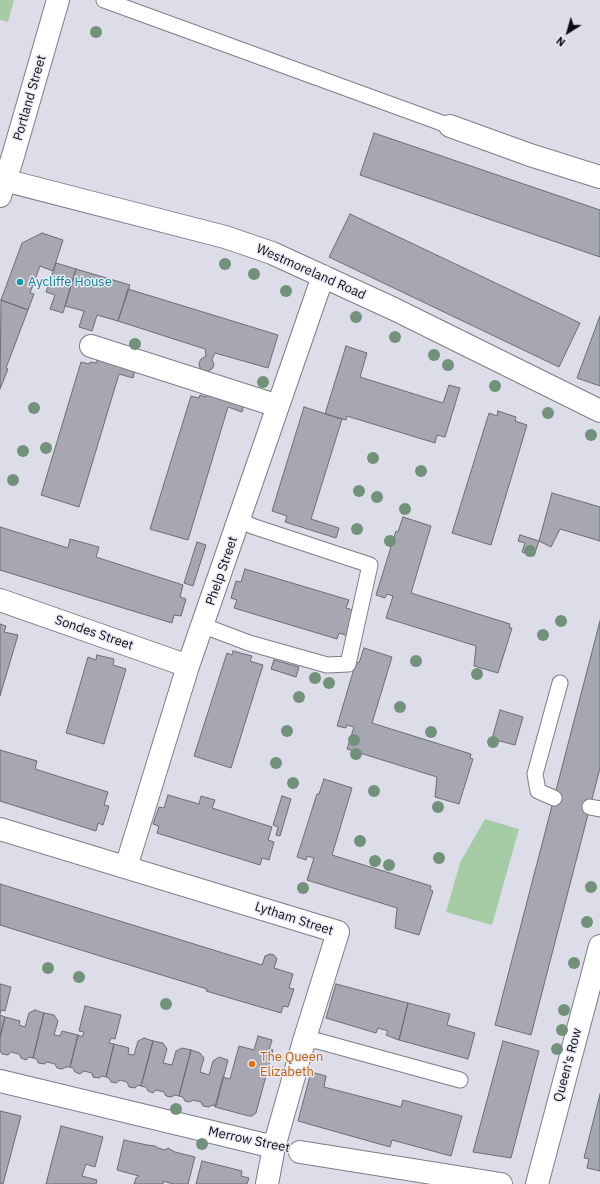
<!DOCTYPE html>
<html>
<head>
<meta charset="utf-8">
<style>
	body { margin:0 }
	#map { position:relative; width:600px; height:1184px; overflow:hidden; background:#dcdde8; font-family:"IBM Plex Sans",sans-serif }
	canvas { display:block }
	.north { position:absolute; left:548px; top:12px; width:40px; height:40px; -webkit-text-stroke:3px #e9eaf5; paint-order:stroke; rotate:217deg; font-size:11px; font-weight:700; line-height:16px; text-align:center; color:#0c0c10 }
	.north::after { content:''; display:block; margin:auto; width:14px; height:18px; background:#0c0c10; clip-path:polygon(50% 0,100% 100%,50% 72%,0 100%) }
</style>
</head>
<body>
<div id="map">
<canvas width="600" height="1184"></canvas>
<div class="north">N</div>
</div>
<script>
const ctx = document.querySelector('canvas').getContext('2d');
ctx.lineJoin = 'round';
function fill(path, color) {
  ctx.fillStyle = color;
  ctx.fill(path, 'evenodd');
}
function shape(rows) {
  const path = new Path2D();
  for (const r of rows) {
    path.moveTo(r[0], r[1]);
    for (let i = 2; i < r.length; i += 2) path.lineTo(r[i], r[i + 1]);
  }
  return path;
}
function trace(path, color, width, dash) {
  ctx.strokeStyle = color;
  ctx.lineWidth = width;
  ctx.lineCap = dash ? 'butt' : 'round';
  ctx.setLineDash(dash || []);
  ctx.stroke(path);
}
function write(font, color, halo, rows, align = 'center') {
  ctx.font = font + ' "IBM Plex Sans",sans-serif';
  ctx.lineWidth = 3;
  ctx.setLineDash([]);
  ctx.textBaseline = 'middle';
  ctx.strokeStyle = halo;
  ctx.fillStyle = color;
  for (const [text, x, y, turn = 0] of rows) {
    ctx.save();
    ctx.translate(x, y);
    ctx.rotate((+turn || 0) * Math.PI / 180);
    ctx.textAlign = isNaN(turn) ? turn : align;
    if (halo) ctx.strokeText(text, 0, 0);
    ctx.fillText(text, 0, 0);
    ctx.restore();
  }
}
const green = shape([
	[0,0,14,0,8,22,0,20],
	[485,819,519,829,492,925,446,912,460,863]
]);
const building = shape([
	[374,133,600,210,600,257,360,175,374,133],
	[350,214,580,323,559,367,329,257,350,214],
	[42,233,63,240,53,271,40,266,30,293,34,294,28,310,1,300,22,243,42,233],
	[56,263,76,269,63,313,50,309,55,295,46,292,56,263],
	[76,269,130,285,118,321,97,315,92,331,79,327,84,311,65,306,76,269],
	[128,289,278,335,268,368,215,353,212,359,214,365,212,369,206,372,202,370,200,368,199,363,201,359,206,356,205,349,118,321,128,289],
	[1,300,28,310,6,368,8,369,0,389,1,300],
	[600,316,600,386,577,378,600,316],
	[346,346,367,353,360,377,443,403,449,385,460,388,445,437,437,435,435,443,347,416,346,420,325,414,346,346],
	[98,358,135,369,133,378,119,374,79,507,41,495,81,362,89,364,90,362,96,363,98,358],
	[207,392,244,403,242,412,228,407,188,540,150,529,191,396,199,398,200,395,206,397,207,392],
	[304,407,342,419,311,519,339,528,336,538,285,522,287,516,272,511,304,407],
	[498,411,516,417,515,421,527,425,491,545,452,533,489,413,497,416,498,411],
	[552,493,600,507,600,541,560,529,551,547,539,541,552,493],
	[403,517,431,526,411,593,510,624,509,628,512,628,498,673,474,666,476,646,386,618,393,596,387,594,385,598,376,595,396,531,398,532,403,517],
	[0,527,68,548,70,539,99,547,96,557,183,585,180,597,186,599,181,616,174,615,172,623,0,570,0,527],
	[520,535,539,541,534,556,522,552,525,543,518,541,520,535],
	[197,542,206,545,193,586,184,583,197,542],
	[245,569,349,600,346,608,356,611,348,636,339,633,337,639,234,608,237,600,231,598,236,581,241,582,245,569],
	[600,621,600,768,531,1035,495,1025,600,621],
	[0,624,6,626,4,632,18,635,0,696,0,624],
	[364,648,392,657,372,723,471,754,470,758,473,759,459,804,435,797,437,777,347,749,354,727,347,725,346,728,337,726,356,662,359,663,364,648],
	[233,651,252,656,250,661,263,665,231,768,194,756,227,653,232,655,233,651],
	[97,655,114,659,113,665,126,669,104,744,66,733,88,657,96,660,97,655],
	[274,660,299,667,296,677,271,669,274,660],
	[500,710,523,717,515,745,492,739,500,710],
	[0,750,37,761,35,769,108,792,104,805,109,806,103,825,98,823,96,831,0,801,0,750],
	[324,779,352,788,332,855,431,886,430,890,433,891,419,935,395,928,397,908,307,880,314,858,307,856,306,860,297,857,317,794,319,794,324,779],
	[168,795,199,804,201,796,215,800,212,808,272,827,268,840,274,842,269,860,262,858,260,865,157,833,159,826,153,824,159,807,164,808,168,795],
	[282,796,291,799,280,836,276,835,278,827,273,825,282,796],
	[0,884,262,965,265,956,270,954,274,955,277,959,274,968,293,974,289,988,294,989,288,1007,283,1006,281,1013,206,991,207,989,0,925,0,884],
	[0,984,11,987,5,1011,1,1010,0,1014,0,984],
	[336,984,408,1003,399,1040,386,1035,388,1031,378,1028,376,1033,326,1018,336,984],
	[408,1003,450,1014,447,1025,475,1033,468,1059,399,1040,408,1003],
	[85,1006,121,1015,115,1039,111,1038,109,1043,114,1044,106,1077,102,1076,99,1078,93,1077,92,1073,84,1071,80,1074,75,1072,73,1068,70,1067,78,1035,82,1037,84,1032,79,1031,85,1006],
	[35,1010,44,1013,33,1058,29,1057,26,1060,21,1058,19,1054,11,1052,8,1055,2,1054,0,1050,0,1037,5,1017,20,1021,19,1025,25,1027,29,1013,35,1010],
	[44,1013,54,1015,58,1021,54,1035,60,1036,62,1031,78,1035,70,1067,66,1067,62,1069,57,1068,55,1064,47,1062,44,1064,38,1063,37,1059,33,1058,44,1013],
	[0,1015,5,1017,0,1037,0,1015],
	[258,1036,272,1040,269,1050,273,1050,256,1113,252,1116,249,1116,215,1107,223,1077,230,1079,239,1046,254,1050,258,1036],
	[144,1038,153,1041,141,1086,138,1085,135,1088,129,1087,127,1082,120,1080,116,1083,111,1082,109,1078,106,1077,114,1044,129,1048,128,1054,134,1055,138,1041,144,1038],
	[153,1041,163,1043,167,1049,163,1063,172,1065,176,1051,182,1048,191,1050,179,1096,175,1095,171,1097,166,1096,164,1092,156,1090,153,1093,148,1091,146,1087,141,1086,153,1041],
	[503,1041,539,1051,511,1158,473,1152,503,1041],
	[191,1050,200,1053,204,1058,200,1072,209,1075,213,1061,219,1057,228,1060,216,1106,212,1105,209,1107,203,1106,201,1102,193,1100,190,1102,185,1101,183,1097,179,1096,191,1050],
	[311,1072,326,1076,324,1087,401,1107,403,1100,462,1116,451,1156,392,1140,390,1147,298,1121,311,1072],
	[600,1094,600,1171,587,1168,589,1159,584,1158,600,1094],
	[0,1111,21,1116,3,1184,0,1184,0,1111],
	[61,1126,103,1137,95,1167,86,1164,82,1176,97,1180,96,1184,46,1184,61,1126],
	[124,1140,147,1145,155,1146,158,1148,165,1150,168,1148,175,1152,195,1157,188,1184,173,1184,163,1181,163,1184,134,1184,136,1178,139,1176,117,1170,124,1140],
	[202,1161,242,1171,241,1176,249,1178,247,1184,196,1184,202,1161]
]);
const service = shape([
	[104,0,450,126],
	[202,628,212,629,249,643,327,665,348,664,370,565,252,526,239,519],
	[554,798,538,791,535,774,560,683],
	[590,807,600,809],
	[304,1041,318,1041,460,1080]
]);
const minor = shape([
	[450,126,530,155,600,177],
	[0,179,225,237,272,253,394,309,600,411],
	[0,196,13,156,58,0],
	[91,346,278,406],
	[0,600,188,666],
	[0,829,338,932,304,1041,274,1147,267,1184],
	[126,867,188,666,323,276],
	[0,1081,274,1147],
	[300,1152,501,1184],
	[537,1184,600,946]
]);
const trees = [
	[96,32],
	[225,264],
	[254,274],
	[286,291],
	[356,317],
	[395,337],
	[135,344],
	[434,355],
	[448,365],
	[263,382],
	[495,386],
	[34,408],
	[548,413],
	[591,435],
	[46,448],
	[23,451],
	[373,458],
	[421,471],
	[13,480],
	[359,491],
	[377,497],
	[405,509],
	[357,529],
	[390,541],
	[530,551],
	[561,621],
	[543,635],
	[416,661],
	[477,674],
	[315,678],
	[329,683],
	[299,697],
	[400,707],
	[287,731],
	[431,732],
	[354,740],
	[493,742],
	[356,754],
	[276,763],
	[293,783],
	[374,791],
	[438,807],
	[360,841],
	[439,858],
	[375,861],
	[389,865],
	[591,887],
	[303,888],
	[587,922],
	[574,963],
	[48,968],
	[79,977],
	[166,1004],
	[564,1010],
	[562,1030],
	[557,1049],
	[176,1109],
	[202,1144]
];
const markers = [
	[20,282,4,"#0f9aa8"],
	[252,1064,4,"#e8710a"]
];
const streetNames = [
	["Portland Street",30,98,-74],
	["Westmoreland Road",311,272,24],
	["Phelp Street",222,571,-71],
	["Sondes Street",94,633,19],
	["Lytham Street",294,919,18],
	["Queen's Row",568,1065,-75],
	["Merrow Street",249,1140,12]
];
const cultureNames = [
	["Aycliffe House",28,282]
];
const foodNames = [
	["The Queen",260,1057],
	["Elizabeth",260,1072]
];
fill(green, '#a6cca6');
fill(building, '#a6a7b1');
trace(building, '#6b6c75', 1);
trace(service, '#7c7d87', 17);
trace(minor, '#7c7d87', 24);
trace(service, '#fff', 15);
trace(minor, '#fff', 22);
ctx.fillStyle = '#72917b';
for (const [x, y] of trees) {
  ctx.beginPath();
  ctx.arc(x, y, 6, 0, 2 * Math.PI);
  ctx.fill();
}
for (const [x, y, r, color] of markers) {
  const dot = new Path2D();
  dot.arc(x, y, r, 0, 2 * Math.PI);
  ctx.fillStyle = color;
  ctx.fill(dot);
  trace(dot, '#e9eaf5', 1.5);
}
write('13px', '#0c0c10', '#e9eaf5', streetNames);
write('13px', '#0d838f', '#e9eaf5', cultureNames, 'left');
write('13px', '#c56008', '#e9eaf5', foodNames, 'left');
</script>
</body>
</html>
